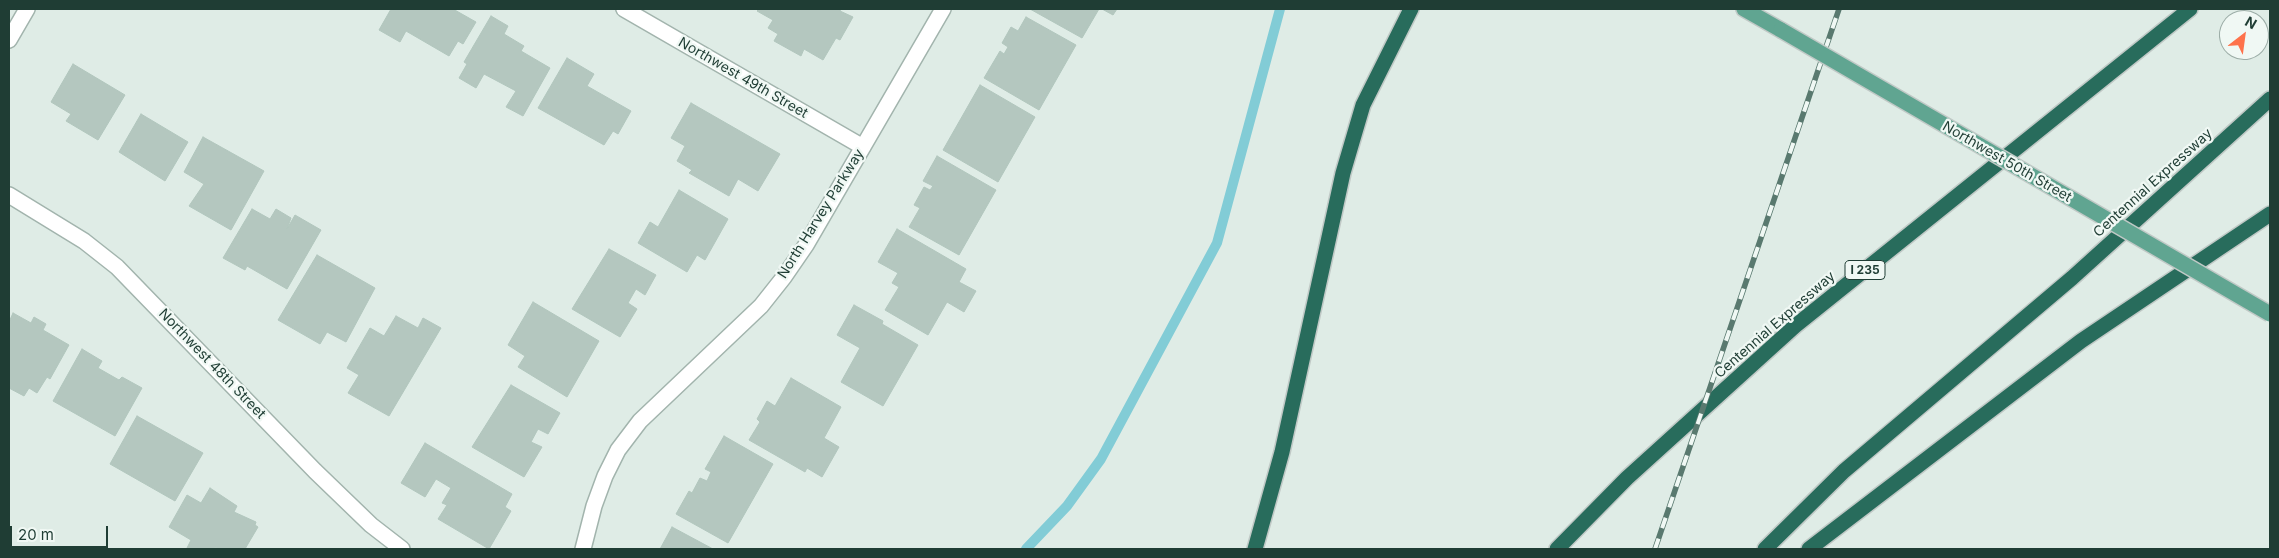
<!DOCTYPE html>
<html>
<head>
<meta charset="utf-8">
<style>
	body { margin:0 }
	#map { position:relative; width:2279px; height:558px; overflow:hidden; background:#dfece6; font-family:Inter,sans-serif }
	canvas { display:block }
	.frame { position:absolute; inset:0; border:10px solid #1f3d34; pointer-events:none }
	.north { position:absolute; left:2219px; top:10px; width:50px; height:50px; box-sizing:border-box; background:#f0f8f4; border:1px solid #9cada7; border-radius:50%; rotate:30deg; font-size:14px; font-weight:700; line-height:20px; text-align:center; color:#1f3d34 }
	.north::after { content:''; display:block; margin:auto; width:18px; height:22px; background:#fe724b; clip-path:polygon(50% 0,100% 100%,50% 72%,0 100%) }
	.scale { position:absolute; left:10px; top:526px; width:98px; height:22px; box-sizing:border-box; border:2px solid #1f3d34; border-top:0; padding-left:6px; font-size:15px; line-height:18px; white-space:nowrap; color:#1f3d34; -webkit-text-stroke:4px #f0f8f4; paint-order:stroke }
</style>
</head>
<body>
<div id="map">
<canvas width="2279" height="558"></canvas>
<div class="frame"></div>
<div class="north">N</div>
<div class="scale">20 m</div>
</div>
<script>
const ctx = document.querySelector('canvas').getContext('2d');
ctx.lineJoin = 'round';
function shape(rows) {
  const path = new Path2D();
  for (const r of rows) {
    path.moveTo(r[0], r[1]);
    for (let i = 2; i < r.length; i += 2) path.lineTo(r[i], r[i + 1]);
  }
  return path;
}
function trace(path, color, width, dash) {
  ctx.strokeStyle = color;
  ctx.lineWidth = width;
  ctx.lineCap = dash ? 'butt' : 'round';
  ctx.setLineDash(dash || []);
  ctx.stroke(path);
}
function fill(path, color) {
  ctx.fillStyle = color;
  ctx.fill(path, 'evenodd');
}
function write(font, color, halo, rows, align = 'center') {
  ctx.font = font + ' Inter,sans-serif';
  ctx.lineWidth = 4.5;
  ctx.setLineDash([]);
  ctx.textBaseline = 'middle';
  ctx.strokeStyle = halo;
  ctx.fillStyle = color;
  for (const [text, x, y, turn = 0] of rows) {
    ctx.save();
    ctx.translate(x, y);
    ctx.rotate((+turn || 0) * Math.PI / 180);
    ctx.textAlign = isNaN(turn) ? turn : align;
    if (halo) ctx.strokeText(text, 0, 0);
    ctx.fillText(text, 0, 0);
    ctx.restore();
  }
}
const stream = shape([
	[1026,549,1067,506,1101,459,1217,243,1280,9]
]);
const building = shape([
	[391,9,453,9,476,22,463,44,458,41,449,56,406,31,400,42,379,30,391,9],
	[759,9,841,9,840,11,853,17,840,40,836,38,823,60,804,49,801,56,774,41,778,34,768,28,773,20,757,11,759,9],
	[1030,9,1099,9,1082,38,1030,9],
	[1102,9,1117,9,1113,15,1102,9],
	[491,16,508,26,504,34,524,46,521,51,550,68,523,116,506,107,516,91,484,74,476,88,459,78,467,64,464,62,491,16],
	[1026,17,1076,45,1039,110,984,78,1000,51,1004,54,1008,47,1002,43,1011,27,1018,31,1026,17],
	[567,58,594,74,587,86,631,111,618,134,613,131,604,145,538,108,567,58],
	[73,64,125,95,98,140,66,121,71,114,51,102,73,64],
	[980,85,1035,117,998,182,943,150,980,85],
	[691,103,780,154,758,191,738,179,729,196,689,173,692,170,677,161,685,146,671,138,691,103],
	[141,114,188,142,165,181,119,152,141,114],
	[203,137,264,171,231,230,189,206,204,184,184,172,203,137],
	[937,156,996,190,959,255,909,227,920,208,914,205,924,187,930,190,933,186,923,181,937,156],
	[679,190,728,219,705,260,697,255,687,272,638,243,650,222,658,227,679,190],
	[252,209,270,219,276,209,291,218,287,229,295,215,321,230,287,289,247,266,245,270,223,258,252,209],
	[897,229,966,269,959,282,976,291,964,312,947,302,928,335,885,310,899,287,892,283,898,273,878,262,897,229],
	[609,249,656,275,645,295,636,289,628,303,637,309,620,337,572,309,609,249],
	[317,255,375,288,346,342,327,332,320,344,278,320,317,255],
	[533,302,599,341,567,397,518,367,525,356,508,345,533,302],
	[854,305,883,321,882,324,918,345,883,406,841,382,860,348,837,335,854,305],
	[13,313,31,323,34,317,46,324,43,330,69,345,50,379,47,377,37,393,29,388,24,396,9,388,9,322,13,313],
	[396,316,418,328,423,318,441,328,389,416,348,393,359,375,347,368,370,328,384,336,396,316],
	[82,349,102,361,98,368,119,380,122,377,142,388,115,436,53,401,82,349],
	[791,378,841,407,824,438,839,447,822,477,807,468,805,472,749,440,760,422,757,419,767,401,775,406,791,378],
	[511,385,560,413,548,434,538,429,531,442,542,447,524,477,472,447,511,385],
	[137,416,203,453,175,501,110,464,137,416],
	[724,436,773,464,728,543,676,514,689,491,692,493,700,478,707,481,711,472,705,469,724,436],
	[425,443,512,494,505,507,511,511,489,549,438,519,447,505,442,503,451,488,436,479,425,497,401,483,425,443],
	[210,488,237,506,234,512,256,522,255,525,258,527,245,549,218,549,215,547,214,549,189,549,187,548,191,540,169,527,187,495,201,503,210,488],
	[672,527,713,549,660,549,672,527]
]);
const minor = shape([
	[624,9,863,147],
	[9,40,27,9],
	[9,195,84,241,117,267,315,471,371,525,402,549],
	[583,549,594,506,605,476,618,450,640,421,761,306,784,277,806,245,943,9]
]);
const major = shape([
	[1744,9,1781,30]
]);
const highway = shape([
	[1255,549,1282,452,1343,173,1363,105,1411,9],
	[1557,549,1627,478,1795,326,2190,9],
	[1765,549,1844,471,2072,278,2270,99],
	[1809,549,2081,341,2270,214]
]);
const rail = shape([
	[1655,549,1839,9]
]);
const majorBridge = shape([
	[1781,30,2270,314]
]);
const shields = [
	[1865,270,40]
];
const shieldNames = [
	["I 235",1865,270]
];
const streetNames = [
	["Northwest 49th Street",743,78,30],
	["Northwest 50th Street",2007,162,30],
	["Centennial Expressway",2153,183,-42],
	["North Harvey Parkway",821,214,-58],
	["Centennial Expressway",1775,325,-41],
	["Northwest 48th Street",212,364,46]
];
trace(stream, '#82ccd6', 10);
fill(building, '#b4c7bf');
trace(building, '#b1c6bd', 1);
trace(minor, '#a2b4ad', 18);
trace(major, '#c0c9c6', 18);
trace(highway, '#c0c9c6', 18);
trace(minor, '#fff', 15);
trace(major, '#60a591', 15);
trace(highway, '#286c5c', 15);
trace(rail, '#59796f', 5.5);
trace(rail, '#f0f8f4', 4, [11]);
trace(majorBridge, '#c0c9c6', 18, []);
trace(majorBridge, '#60a591', 15);
for (const [x, y, w] of shields) {
  const box = new Path2D();
  box.roundRect(x - w / 2, y - 9.5, w, 19, 4);
  ctx.fillStyle = '#f0f8f4';
  ctx.fill(box);
  trace(box, '#1f3d34', 1);
}
write('bold 12px', '#1f3d34', null, shieldNames);
write('14px', '#1f3d34', '#f0f8f4', streetNames);
</script>
</body>
</html>
